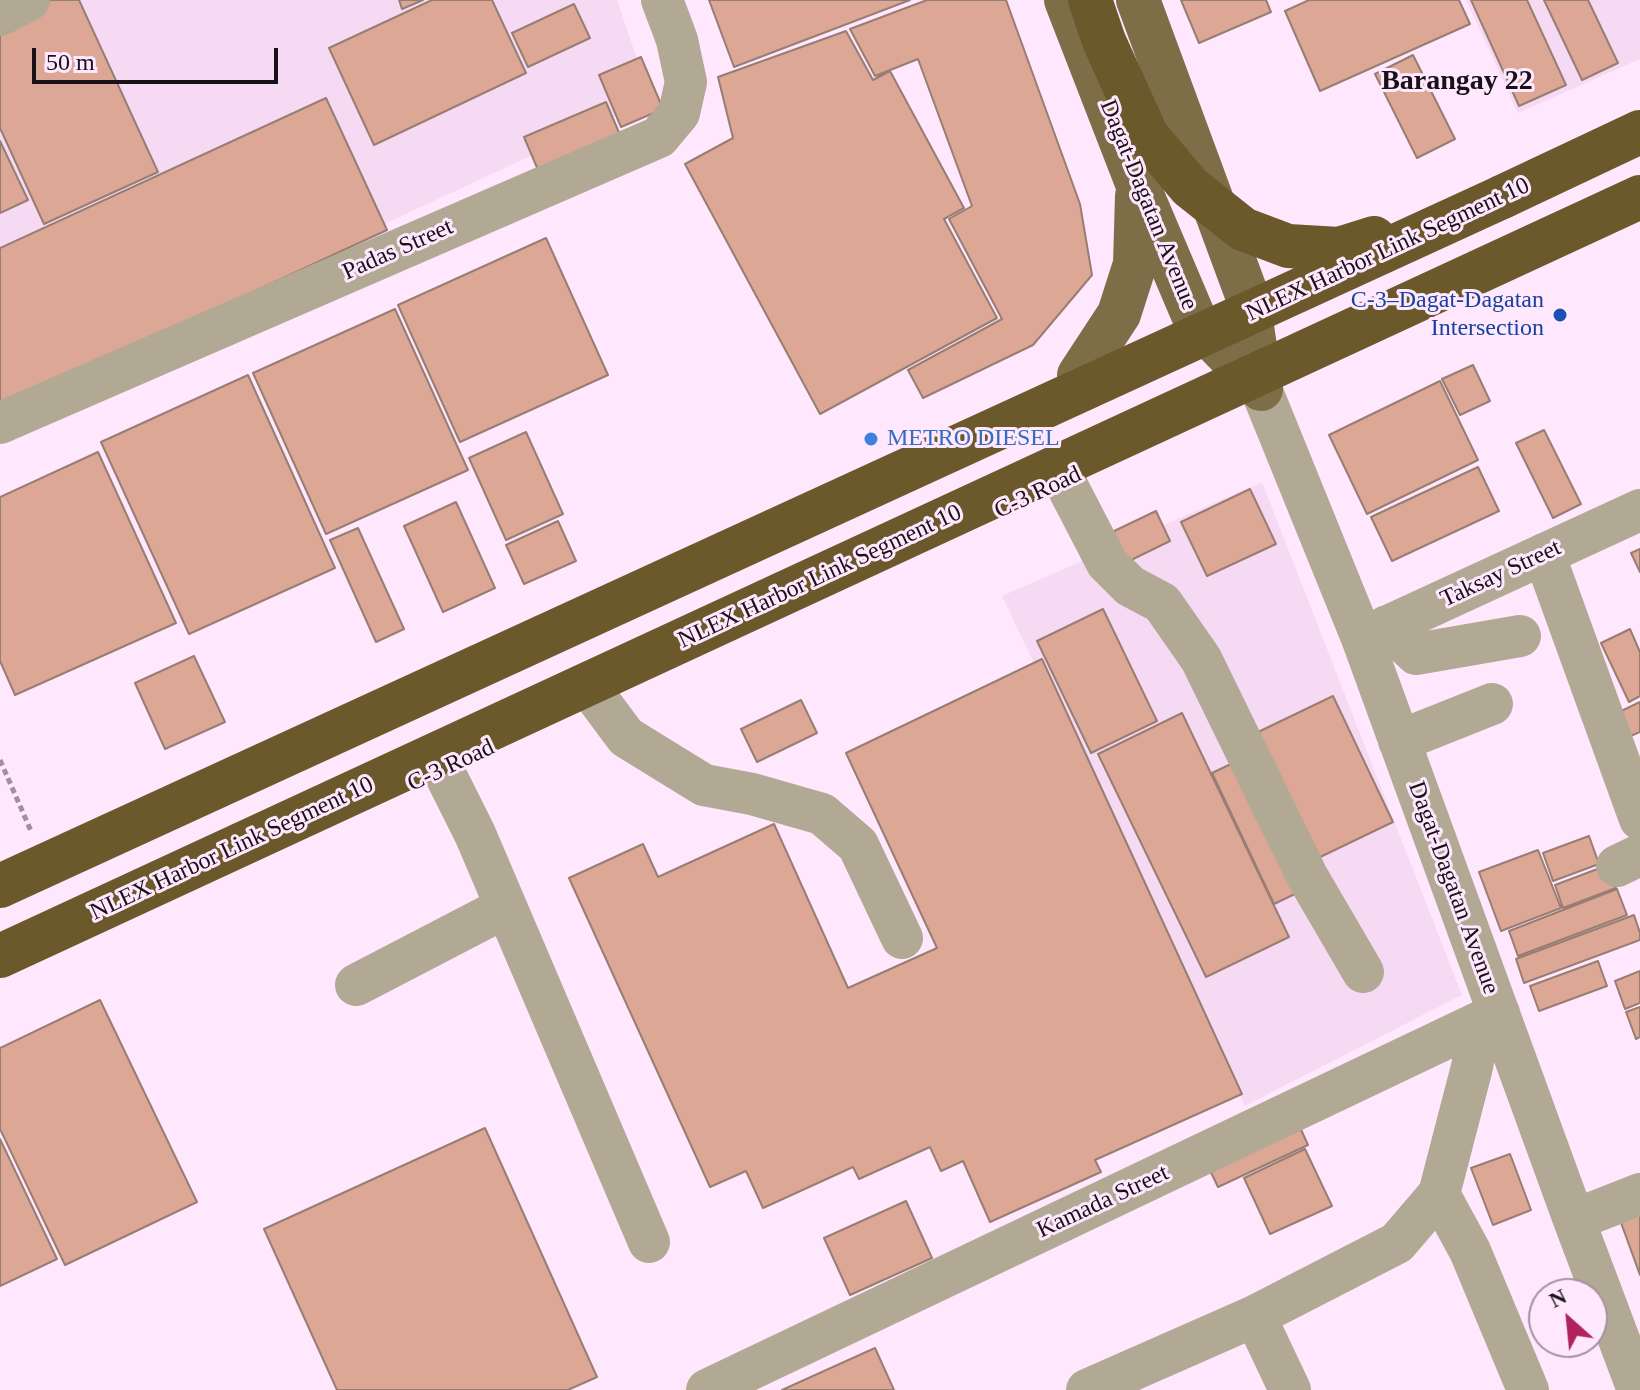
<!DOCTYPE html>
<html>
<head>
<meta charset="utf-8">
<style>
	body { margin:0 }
	#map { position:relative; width:1640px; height:1390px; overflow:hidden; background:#ffe8fe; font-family:Georgia,serif }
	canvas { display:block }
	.north { position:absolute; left:1528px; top:1278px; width:80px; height:80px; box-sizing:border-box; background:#ffe8fe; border:2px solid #a392a2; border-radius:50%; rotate:333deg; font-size:22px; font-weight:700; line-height:32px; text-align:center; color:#181118 }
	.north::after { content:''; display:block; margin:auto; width:28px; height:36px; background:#b0225b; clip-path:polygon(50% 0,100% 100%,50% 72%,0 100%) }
	.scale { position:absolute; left:32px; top:48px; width:246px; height:36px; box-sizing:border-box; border:4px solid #181118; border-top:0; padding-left:10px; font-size:24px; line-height:28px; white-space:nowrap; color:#181118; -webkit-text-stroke:6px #ffe8fe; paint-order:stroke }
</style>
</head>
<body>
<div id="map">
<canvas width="1640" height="1390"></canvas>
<div class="north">N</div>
<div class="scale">50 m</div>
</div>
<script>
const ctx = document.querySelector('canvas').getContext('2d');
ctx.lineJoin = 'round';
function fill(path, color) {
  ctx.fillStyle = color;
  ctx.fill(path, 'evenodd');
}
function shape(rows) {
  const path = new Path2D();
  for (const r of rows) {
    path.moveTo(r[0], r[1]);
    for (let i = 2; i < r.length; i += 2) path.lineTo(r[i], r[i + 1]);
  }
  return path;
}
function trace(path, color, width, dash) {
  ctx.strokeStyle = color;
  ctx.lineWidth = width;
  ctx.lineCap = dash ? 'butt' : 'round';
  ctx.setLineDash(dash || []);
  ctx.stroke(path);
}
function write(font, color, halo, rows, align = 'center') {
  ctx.font = font + ' Georgia,serif';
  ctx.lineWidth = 6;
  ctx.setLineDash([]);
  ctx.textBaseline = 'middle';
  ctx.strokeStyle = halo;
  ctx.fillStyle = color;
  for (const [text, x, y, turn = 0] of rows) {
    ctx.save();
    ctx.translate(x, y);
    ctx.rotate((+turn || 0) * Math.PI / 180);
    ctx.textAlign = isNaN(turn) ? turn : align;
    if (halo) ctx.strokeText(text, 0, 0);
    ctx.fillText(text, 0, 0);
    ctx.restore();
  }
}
const built = shape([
	[0,0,617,0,651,100,0,403],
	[1466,0,1640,0,1640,59,1518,113],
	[1262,482,1462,995,1245,1106,1002,596]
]);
const building = shape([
	[42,0,79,0,158,172,44,224,0,128,0,19,42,0],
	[399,0,423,0,402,9,399,0],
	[432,0,492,0,526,73,374,145,329,48,432,0],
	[709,0,910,0,734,67,709,0],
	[927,0,1006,0,1080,204,1092,275,1033,345,923,398,908,370,1002,319,949,219,972,206,918,59,875,76,850,29,927,0],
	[1181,0,1266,0,1271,12,1199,43,1181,0],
	[1309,0,1459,0,1470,24,1320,91,1285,11,1309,0],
	[1471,0,1527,0,1566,85,1519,106,1471,0],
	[1544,0,1588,0,1618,63,1582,80,1544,0],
	[574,4,590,38,528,67,512,33,574,4],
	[846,31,873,80,890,71,964,208,944,219,997,318,820,414,685,164,733,138,718,77,846,31],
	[1413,55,1455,139,1417,158,1375,74,1413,55],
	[641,57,663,109,621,127,599,75,641,57],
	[326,98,387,230,0,409,0,248,326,98],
	[606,102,623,142,541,177,524,137,606,102],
	[0,141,28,200,0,213,0,141],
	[546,238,608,375,460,442,398,305,546,238],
	[395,309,468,470,326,534,253,373,395,309],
	[1473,365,1490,401,1460,415,1442,379,1473,365],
	[248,375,335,568,189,634,101,442,248,375],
	[1440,381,1478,460,1367,514,1329,435,1440,381],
	[1544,430,1581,504,1553,518,1516,443,1544,430],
	[526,432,563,514,506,540,469,458,526,432],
	[98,452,176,623,15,695,0,661,0,497,98,452],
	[1478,467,1499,511,1392,561,1371,517,1478,467],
	[1250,489,1276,544,1207,576,1181,522,1250,489],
	[456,502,495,588,443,612,404,526,456,502],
	[1156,511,1170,541,1125,563,1110,533,1156,511],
	[558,521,576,561,524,584,506,545,558,521],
	[358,528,404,629,376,642,330,540,358,528],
	[1640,549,1640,572,1631,553,1640,549],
	[1103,609,1157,721,1091,753,1037,641,1103,609],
	[1630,629,1640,652,1640,696,1629,702,1601,643,1630,629],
	[194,656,225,722,165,749,135,683,194,656],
	[1042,659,1242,1094,1095,1160,1101,1172,990,1222,963,1161,941,1171,930,1147,859,1179,853,1167,763,1208,746,1171,710,1187,569,878,643,844,658,877,774,824,848,988,937,948,846,753,1042,659],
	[1333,696,1393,822,1316,859,1256,733,1333,696],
	[801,700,817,733,757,762,741,729,801,700],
	[1640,702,1640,732,1626,738,1615,714,1640,702],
	[1182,713,1289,937,1206,977,1098,754,1182,713],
	[1233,763,1297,893,1274,904,1212,773,1233,763],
	[1589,836,1599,864,1553,881,1543,853,1589,836],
	[1538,850,1561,908,1501,931,1479,872,1538,850],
	[1608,865,1616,888,1563,908,1555,885,1608,865],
	[1617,889,1627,915,1518,956,1509,931,1617,889],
	[1634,915,1640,933,1640,940,1524,983,1516,959,1634,915],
	[1598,961,1607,986,1539,1011,1530,986,1598,961],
	[1640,971,1640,1003,1625,1009,1615,981,1640,971],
	[100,1000,197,1202,65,1265,0,1129,0,1048,100,1000],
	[1640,1007,1640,1037,1636,1039,1626,1012,1640,1007],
	[1295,1116,1308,1145,1218,1187,1204,1158,1295,1116],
	[485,1128,597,1377,568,1390,337,1390,264,1229,485,1128],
	[0,1139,57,1259,0,1286,0,1139],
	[1305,1149,1332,1206,1270,1234,1244,1178,1305,1149],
	[1510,1154,1531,1210,1493,1225,1471,1168,1510,1154],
	[906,1201,932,1258,850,1295,824,1238,906,1201],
	[1640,1213,1640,1275,1620,1220,1640,1213],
	[875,1348,894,1390,782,1390,875,1348]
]);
const path = shape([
	[0,760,31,831]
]);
const minor = shape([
	[0,15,29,0],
	[1261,389,1362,638,1574,1220,1638,1390],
	[0,423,659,137,679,113,686,82,677,40,662,0],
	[1064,480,1107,563,1130,586,1162,603,1201,659,1307,876,1363,972],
	[1544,554,1640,819],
	[1387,626,1416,654,1520,636],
	[1362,638,1640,510],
	[597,698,626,737,704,785,752,794,822,814,858,845,902,938],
	[1399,741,1492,704],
	[443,770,475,834,649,1242],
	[1617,866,1640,855],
	[356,985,506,907],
	[1439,1194,1470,1251,1528,1390],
	[1574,1220,1640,1194],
	[1255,1316,1290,1390],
	[707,1390,1499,1013],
	[1087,1390,1255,1316,1397,1243,1439,1194,1472,1067,1480,1022]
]);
const major = shape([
	[1066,0,1137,183,1196,322,1261,389],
	[1138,0,1248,298,1261,389],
	[1079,375,1119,314,1135,264,1137,196]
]);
const highway = shape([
	[1090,0,1104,41,1147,136],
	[1502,197,1640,132]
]);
const highwayBridge = shape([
	[1147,136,1190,187,1243,229,1288,246,1339,249,1374,238],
	[0,886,1502,197],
	[0,956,1640,197]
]);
const markers = [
	[1560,315,8,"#1a4fb4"],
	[871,439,8,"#3f7fe0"]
];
const streetNames = [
	["Dagat-Dagatan Avenue",1148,205,68],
	["Padas Street",398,250,-24],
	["NLEX Harbor Link Segment 10",1388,250,-25],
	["C-3 Road",1038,493,-25],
	["Taksay Street",1501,574,-25],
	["NLEX Harbor Link Segment 10",820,577,-25],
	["C-3 Road",451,766,-25],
	["NLEX Harbor Link Segment 10",232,849,-25],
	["Dagat-Dagatan Avenue",1453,888,70],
	["Kamada Street",1103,1202,-25]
];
const transitNames = [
	["C-3–Dagat-Dagatan",1544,301],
	["Intersection",1544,329]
];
const shopNames = [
	["METRO DIESEL",887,439]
];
const quarterNames = [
	["Barangay 22",1457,82]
];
fill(built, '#f6daf4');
fill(building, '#dca795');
trace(building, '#987d73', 2);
trace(path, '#9f8f9f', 5, [6, 4]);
trace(minor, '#b2a995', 42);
trace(major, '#7e6e48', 44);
trace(highway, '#6b592b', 44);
trace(highwayBridge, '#6b592b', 44);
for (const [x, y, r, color] of markers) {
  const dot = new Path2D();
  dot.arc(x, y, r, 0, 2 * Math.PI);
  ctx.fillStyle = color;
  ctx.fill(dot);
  trace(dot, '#ffe8fe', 3);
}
write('24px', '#181118', '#ffe8fe', streetNames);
write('24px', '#164399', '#ffe8fe', transitNames, 'right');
write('24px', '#366cbe', '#ffe8fe', shopNames, 'left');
write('bold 28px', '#181118', '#ffe8fe', quarterNames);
</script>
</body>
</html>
